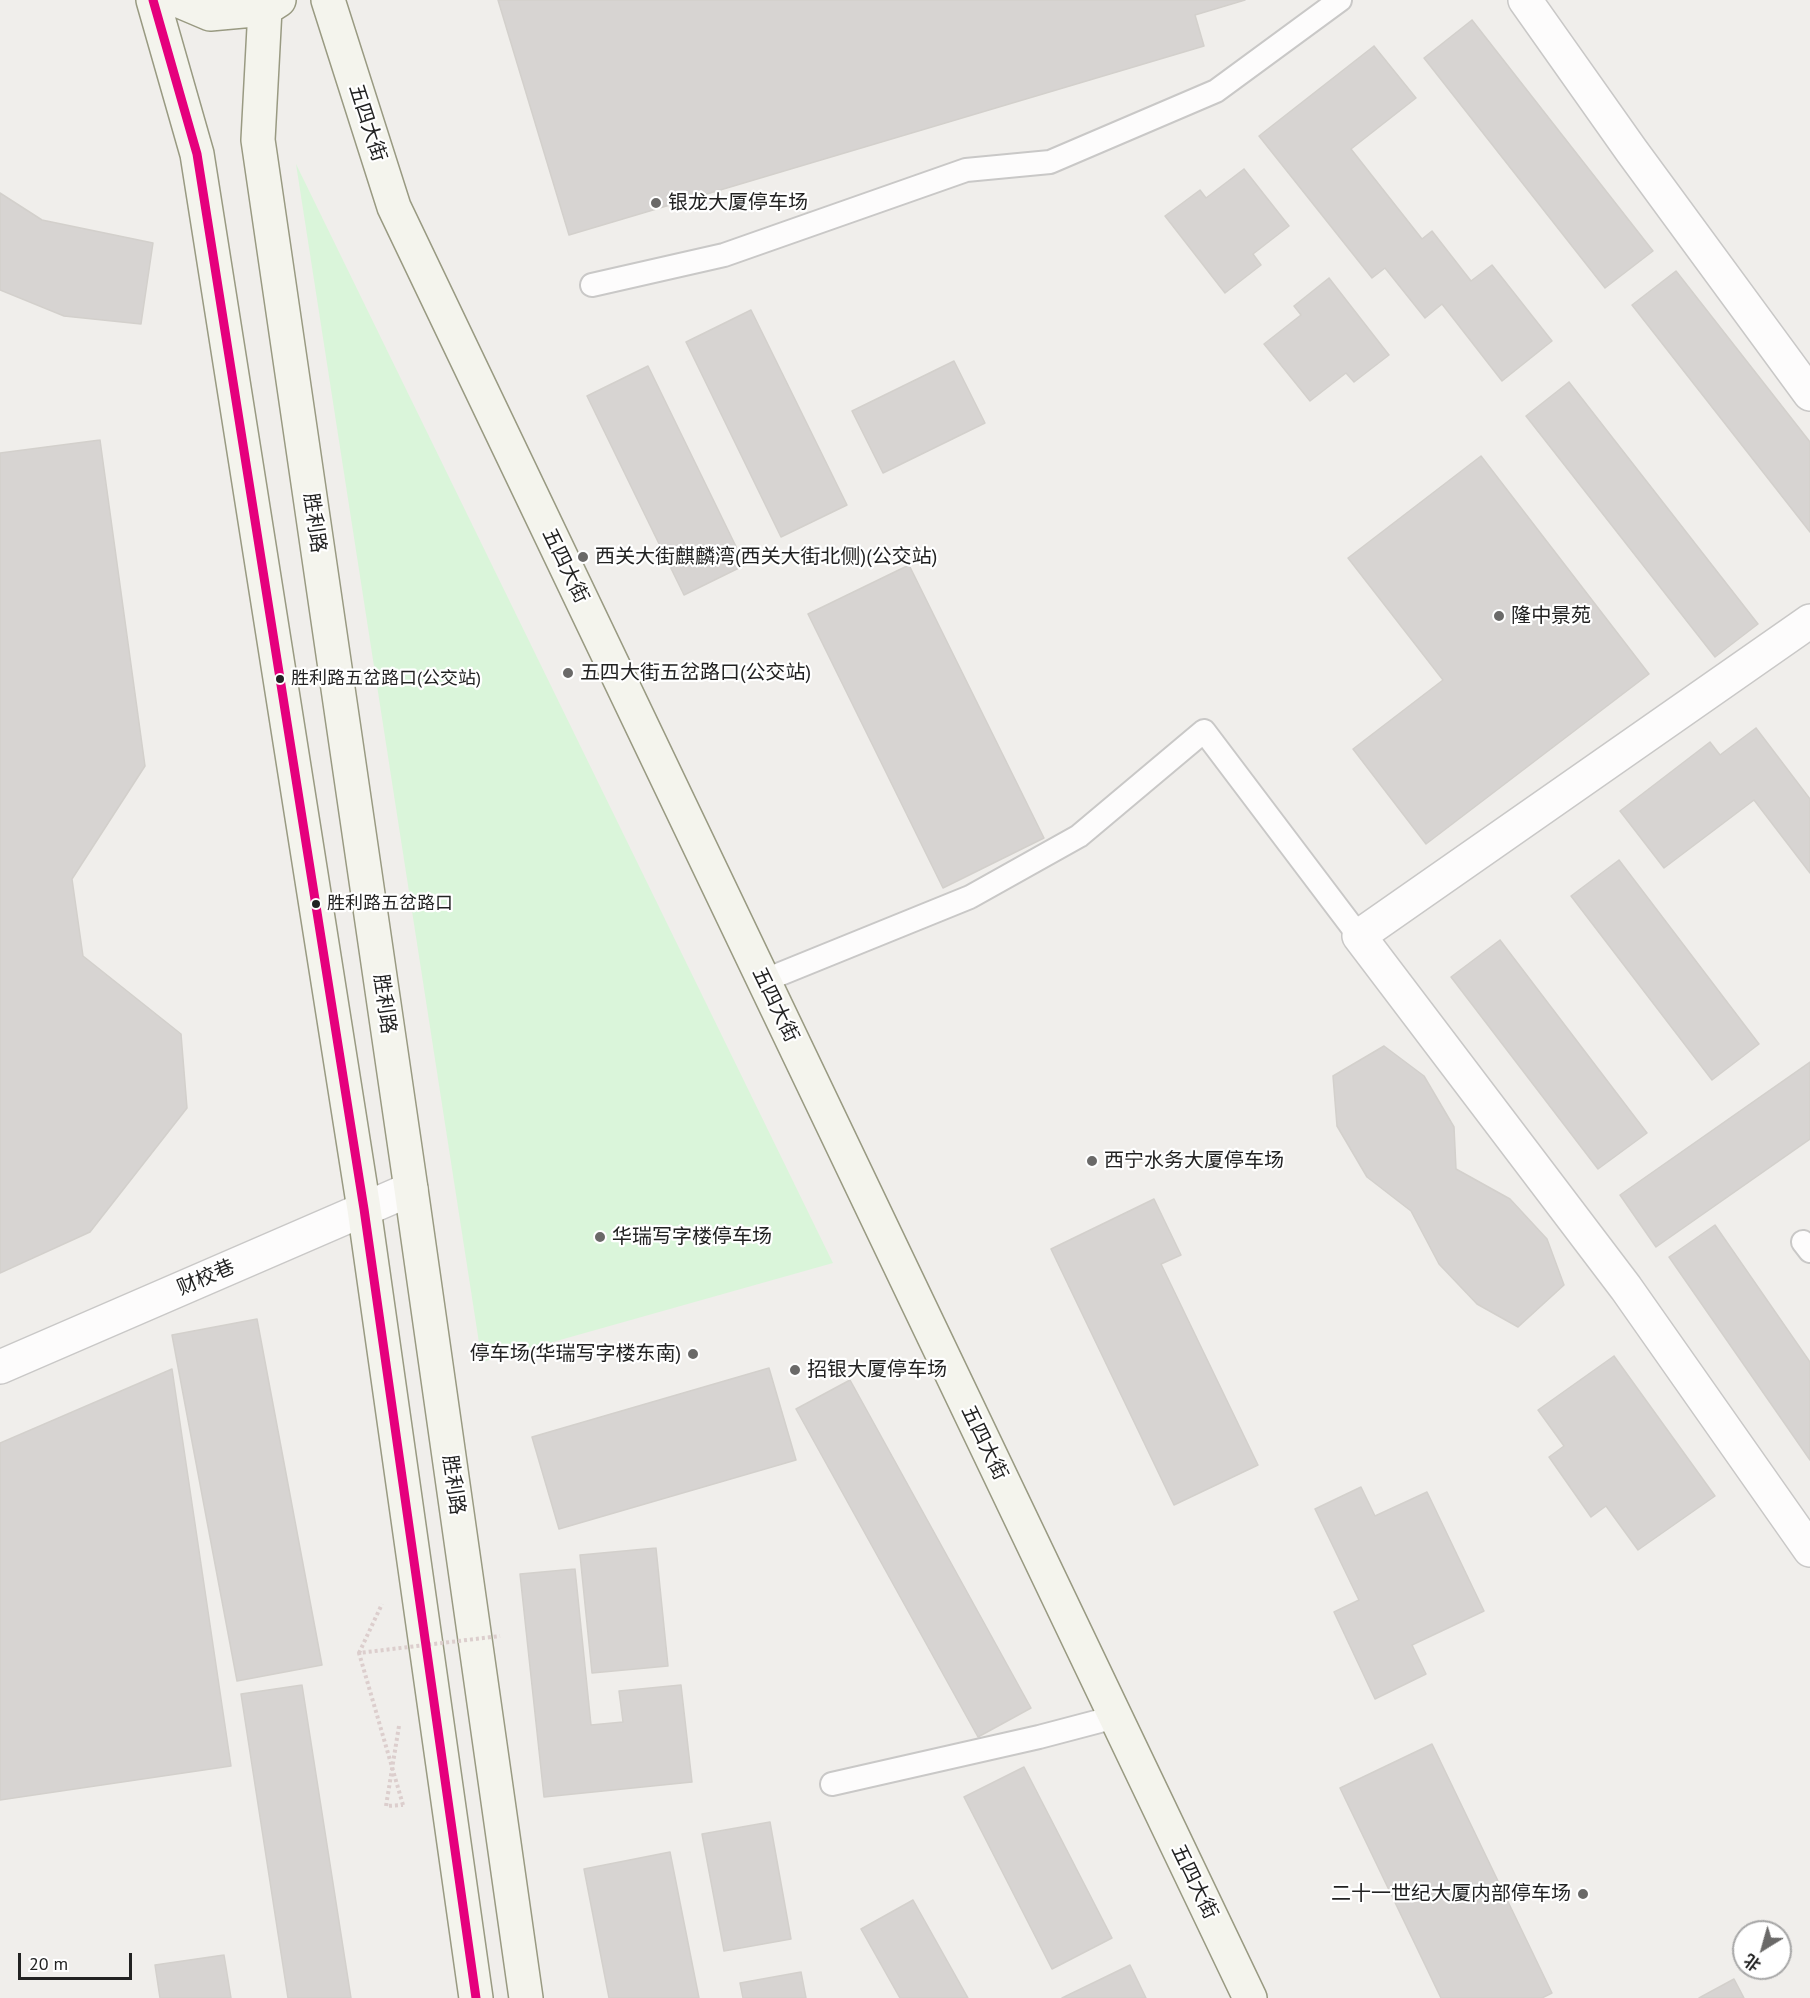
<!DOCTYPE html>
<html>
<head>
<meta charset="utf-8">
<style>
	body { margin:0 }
	#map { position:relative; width:1810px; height:1998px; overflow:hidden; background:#f0eeeb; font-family:"PT Sans","Noto Sans SC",sans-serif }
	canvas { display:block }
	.north { position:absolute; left:1732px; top:1920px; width:60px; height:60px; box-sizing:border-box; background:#fff; border:2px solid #a7a7a7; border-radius:50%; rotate:217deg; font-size:16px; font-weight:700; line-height:24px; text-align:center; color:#222 }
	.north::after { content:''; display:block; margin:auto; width:21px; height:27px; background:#6a6968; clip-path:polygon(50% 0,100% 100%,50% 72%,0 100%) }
	.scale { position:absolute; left:18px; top:1953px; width:114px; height:27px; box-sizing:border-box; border:3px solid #222; border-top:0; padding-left:8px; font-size:18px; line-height:21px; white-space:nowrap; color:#222; -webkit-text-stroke:4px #fff; paint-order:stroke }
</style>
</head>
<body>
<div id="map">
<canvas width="1810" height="1998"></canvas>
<div class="north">北</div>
<div class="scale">20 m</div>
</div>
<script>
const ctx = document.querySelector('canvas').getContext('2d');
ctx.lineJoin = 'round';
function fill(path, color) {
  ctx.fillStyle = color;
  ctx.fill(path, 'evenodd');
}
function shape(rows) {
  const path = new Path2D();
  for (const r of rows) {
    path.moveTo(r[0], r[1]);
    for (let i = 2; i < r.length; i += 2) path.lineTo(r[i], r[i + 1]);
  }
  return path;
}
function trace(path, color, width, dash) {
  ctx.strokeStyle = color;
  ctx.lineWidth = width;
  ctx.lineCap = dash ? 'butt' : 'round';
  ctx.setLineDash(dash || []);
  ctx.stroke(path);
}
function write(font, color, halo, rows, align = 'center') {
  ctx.font = font + ' "PT Sans","Noto Sans SC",sans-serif';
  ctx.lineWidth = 4.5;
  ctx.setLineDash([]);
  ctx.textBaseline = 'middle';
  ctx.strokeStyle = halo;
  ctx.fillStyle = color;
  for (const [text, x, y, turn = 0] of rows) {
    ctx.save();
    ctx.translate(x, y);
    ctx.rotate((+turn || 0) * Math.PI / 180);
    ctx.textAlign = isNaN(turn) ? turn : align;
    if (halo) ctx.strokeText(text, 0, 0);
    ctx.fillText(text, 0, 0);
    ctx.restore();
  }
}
const park = shape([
	[296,164,833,1263,482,1362]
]);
const building = shape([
	[498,0,1245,0,1195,15,1204,46,569,235,498,0],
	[1472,20,1653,251,1605,288,1424,58,1472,20],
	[1374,46,1416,98,1351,149,1422,239,1432,231,1471,281,1492,265,1552,341,1502,381,1442,304,1425,318,1385,268,1372,278,1259,136,1374,46],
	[1244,169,1289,226,1253,254,1261,265,1225,293,1165,216,1200,190,1206,198,1244,169],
	[0,193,42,220,153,243,141,324,64,316,0,290,0,193],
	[1676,271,1810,442,1810,532,1632,305,1676,271],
	[1329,278,1389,355,1354,382,1346,373,1310,401,1264,344,1301,315,1294,306,1329,278],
	[751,310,847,505,781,537,686,342,751,310],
	[954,361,985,423,883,473,852,411,954,361],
	[648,366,745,565,684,595,587,396,648,366],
	[1569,382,1758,624,1715,657,1526,416,1569,382],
	[100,440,145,766,72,879,83,956,181,1034,187,1108,90,1232,0,1273,0,453,100,440],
	[1481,456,1649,674,1426,844,1353,749,1443,680,1348,558,1481,456],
	[909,565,1044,838,943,888,808,614,909,565],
	[1756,728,1810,799,1810,873,1754,800,1664,868,1620,811,1710,742,1720,755,1756,728],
	[1619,860,1759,1044,1712,1080,1571,896,1619,860],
	[1500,940,1647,1133,1598,1169,1451,977,1500,940],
	[1384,1046,1424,1076,1454,1127,1456,1169,1510,1199,1547,1239,1564,1285,1518,1327,1477,1304,1439,1264,1411,1211,1367,1177,1337,1126,1333,1076,1384,1046],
	[1810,1062,1810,1139,1656,1247,1620,1195,1810,1062],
	[1154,1199,1181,1255,1161,1264,1258,1465,1174,1505,1051,1249,1154,1199],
	[1715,1225,1810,1362,1810,1460,1669,1257,1715,1225],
	[257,1319,322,1665,237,1681,172,1335,257,1319],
	[1614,1356,1715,1496,1638,1550,1606,1506,1591,1517,1549,1457,1564,1446,1538,1410,1614,1356],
	[769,1368,796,1460,559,1529,532,1437,769,1368],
	[172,1369,231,1766,0,1800,0,1443,172,1369],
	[850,1380,1031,1708,978,1737,796,1409,850,1380],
	[1361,1487,1375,1516,1427,1492,1484,1611,1412,1645,1426,1674,1375,1699,1334,1612,1359,1600,1315,1509,1361,1487],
	[656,1548,668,1666,592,1673,580,1555,656,1548],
	[575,1569,591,1725,623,1722,619,1691,681,1685,692,1782,544,1797,520,1574,575,1569],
	[302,1685,351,1998,288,1998,241,1694,302,1685],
	[1432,1744,1552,1993,1542,1998,1441,1998,1340,1788,1432,1744],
	[1024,1767,1112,1938,1052,1969,964,1797,1024,1767],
	[770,1822,791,1939,724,1951,702,1834,770,1822],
	[670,1852,699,1998,609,1998,584,1869,670,1852],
	[913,1900,968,1998,900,1998,861,1929,913,1900],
	[224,1955,231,1998,160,1998,155,1965,224,1955],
	[1130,1965,1146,1998,1062,1998,1130,1965],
	[801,1972,806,1998,743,1998,740,1983,801,1972],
	[1734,1979,1744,1998,1699,1998,1734,1979]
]);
const path = shape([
	[359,1653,382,1604],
	[399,1726,386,1806,403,1805]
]);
const service = shape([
	[592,285,724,255,966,170,1050,162,1216,91,1340,0],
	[763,981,970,897,1079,836,1204,731,1359,936],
	[1803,1242,1810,1251],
	[832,1784,1039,1737,1115,1717]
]);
const minor = shape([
	[1525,0,1631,150,1810,394],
	[1810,621,1359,936,1626,1288,1810,1550],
	[0,1367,411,1189]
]);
const secondary = shape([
	[153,0,197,154,364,1209,476,1998],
	[177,0,210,14,265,9,279,0],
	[328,0,394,207,1250,1998],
	[265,9,258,140,411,1189,526,1998]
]);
const pathBridge = shape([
	[403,1805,359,1653,500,1636]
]);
const bus1 = shape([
	[153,0,197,154,364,1209,476,1998]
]);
const markers = [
	[656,203,6,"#6a6968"],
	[583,557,6,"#6a6968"],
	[1499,616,6,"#6a6968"],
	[568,673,6,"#6a6968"],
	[280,679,5,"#222"],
	[316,904,5,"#222"],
	[1092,1161,6,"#6a6968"],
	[600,1237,6,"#6a6968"],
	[693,1354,6,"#6a6968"],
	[795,1370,6,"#6a6968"],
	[1583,1894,6,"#6a6968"]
];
const busNames = [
	["胜利路五岔路口(公交站)",291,679],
	["胜利路五岔路口",327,904]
];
const streetNames = [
	["五四大街",367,123,72],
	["胜利路",314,523,82],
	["五四大街",565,566,64],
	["胜利路",384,1004,82],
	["五四大街",775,1005,64],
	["财校巷",206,1278,-23],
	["五四大街",984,1443,64],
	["胜利路",453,1485,82],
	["五四大街",1194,1882,64]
];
const poiNames = [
	["银龙大厦停车场",668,203],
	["西关大街麒麟湾(西关大街北侧)(公交站)",595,557],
	["隆中景苑",1511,616],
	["五四大街五岔路口(公交站)",580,673],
	["西宁水务大厦停车场",1104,1161],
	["华瑞写字楼停车场",612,1237],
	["停车场(华瑞写字楼东南)",681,1354,"right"],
	["招银大厦停车场",807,1370],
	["二十一世纪大厦内部停车场",1571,1894,"right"]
];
fill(park, '#daf5da');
fill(building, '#d7d4d2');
trace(building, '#d3d0cc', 1.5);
trace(service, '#c9c8c7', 26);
trace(minor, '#c9c8c7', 36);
trace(secondary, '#999a82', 36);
trace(path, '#dccecd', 4, [3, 3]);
trace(service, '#fdfcfc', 22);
trace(minor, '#fdfcfc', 33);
trace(secondary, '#f4f4ed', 33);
trace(pathBridge, '#dccecd', 4, [3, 3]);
trace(bus1, '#e5007d', 9);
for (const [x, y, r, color] of markers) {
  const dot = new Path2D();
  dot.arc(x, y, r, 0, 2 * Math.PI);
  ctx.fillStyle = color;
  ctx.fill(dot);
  trace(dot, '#fff', 2);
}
write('18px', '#222', '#fff', busNames, 'left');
write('20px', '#222', '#fff', streetNames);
write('20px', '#222', '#fff', poiNames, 'left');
</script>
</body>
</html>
